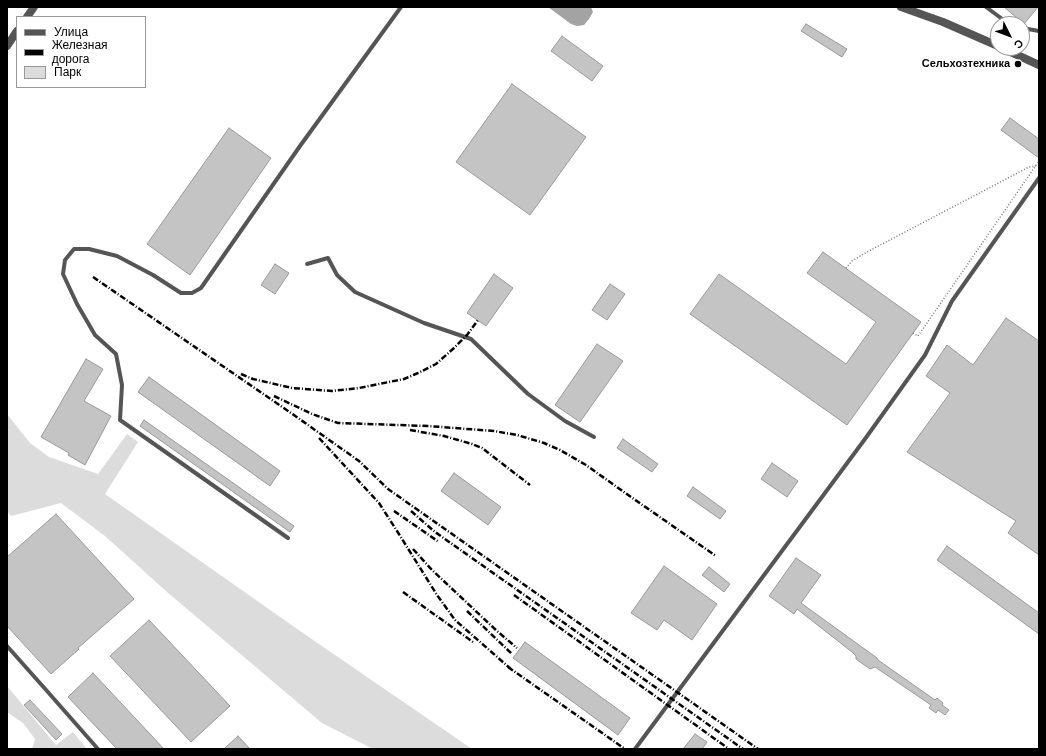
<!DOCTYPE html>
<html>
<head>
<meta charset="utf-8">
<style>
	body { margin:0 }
	#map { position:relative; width:1046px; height:756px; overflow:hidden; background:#fff; font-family:"Work Sans",sans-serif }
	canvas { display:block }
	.frame { position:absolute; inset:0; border:8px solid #000; pointer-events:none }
	.legend { position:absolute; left:16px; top:16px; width:130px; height:72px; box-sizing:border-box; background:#fff; border:1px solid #999; margin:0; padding:5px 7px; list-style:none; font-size:12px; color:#000 }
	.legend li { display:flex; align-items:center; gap:8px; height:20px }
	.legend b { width:20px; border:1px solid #999 }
	.north { position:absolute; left:990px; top:16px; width:40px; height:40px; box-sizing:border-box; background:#fff; border:1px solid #999; border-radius:50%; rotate:132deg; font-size:11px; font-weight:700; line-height:16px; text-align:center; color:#000 }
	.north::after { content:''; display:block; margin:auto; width:14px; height:18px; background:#000; clip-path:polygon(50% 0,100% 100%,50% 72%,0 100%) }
</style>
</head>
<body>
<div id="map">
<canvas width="1046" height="756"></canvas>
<div class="frame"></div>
<ul class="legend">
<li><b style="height:5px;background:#555"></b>Улица</li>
<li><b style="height:5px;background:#000"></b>Железная дорога</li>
<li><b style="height:11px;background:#dcdcdc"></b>Парк</li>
</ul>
<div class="north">С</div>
</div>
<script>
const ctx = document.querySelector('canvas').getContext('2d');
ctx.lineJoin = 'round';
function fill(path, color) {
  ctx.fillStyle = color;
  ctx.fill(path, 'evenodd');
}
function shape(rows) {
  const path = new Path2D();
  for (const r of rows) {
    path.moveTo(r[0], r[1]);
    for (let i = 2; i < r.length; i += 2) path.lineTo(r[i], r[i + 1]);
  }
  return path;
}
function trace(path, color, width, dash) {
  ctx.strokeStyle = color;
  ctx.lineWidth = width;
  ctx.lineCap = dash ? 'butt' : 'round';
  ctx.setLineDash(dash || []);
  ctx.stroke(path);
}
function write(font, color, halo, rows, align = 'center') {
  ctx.font = font + ' "Work Sans",sans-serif';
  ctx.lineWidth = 3;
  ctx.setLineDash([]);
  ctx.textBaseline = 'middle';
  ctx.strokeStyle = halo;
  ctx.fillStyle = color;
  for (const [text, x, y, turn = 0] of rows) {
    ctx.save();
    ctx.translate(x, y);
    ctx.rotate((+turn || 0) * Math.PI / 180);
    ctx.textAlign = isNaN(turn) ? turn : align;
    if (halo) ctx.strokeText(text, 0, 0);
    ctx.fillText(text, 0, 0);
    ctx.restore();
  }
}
const green = shape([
	[7,414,30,443,49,457,98,474,127,434,138,442,105,494,300,631,472,749,373,749,322,723,167,592,105,536,61,503,11,516,7,511],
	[7,686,56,745,73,732,87,749,32,749,35,739,23,723,7,712]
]);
const water = shape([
	[548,7,591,7,593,12,589,19,584,25,577,26,571,24]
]);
const building = shape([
	[1004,7,1038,7,1024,24,1004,7],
	[806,24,847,49,842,57,801,31,806,24],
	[562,36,603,66,592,81,551,51,562,36],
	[512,84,586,137,530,215,456,162,512,84],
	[1010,118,1039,139,1039,158,1001,130,1010,118],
	[229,128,271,158,190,275,147,244,229,128],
	[823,252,921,322,847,425,690,314,719,274,846,364,876,322,807,273,823,252],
	[275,264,289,273,275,294,261,285,275,264],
	[494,274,513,288,486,326,467,313,494,274],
	[610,284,625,294,607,320,592,310,610,284],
	[1006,318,1039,341,1039,555,1008,533,1016,521,907,452,950,393,926,376,947,345,973,365,1006,318],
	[597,344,623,361,580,422,555,405,597,344],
	[86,359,103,369,84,401,111,416,85,465,68,455,69,453,41,437,86,359],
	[149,377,280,471,270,486,138,392,149,377],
	[144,420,294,526,290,532,140,426,144,420],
	[623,439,658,464,652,472,617,448,623,439],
	[772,463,798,481,787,497,761,479,772,463],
	[454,473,501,507,488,525,441,491,454,473],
	[693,487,726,511,720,519,687,496,693,487],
	[56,514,134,599,78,648,79,649,51,674,7,626,7,557,56,514],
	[947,546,1039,613,1039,634,937,560,947,546],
	[796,558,821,575,801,603,877,658,878,660,935,700,937,698,943,703,942,705,949,710,945,715,938,710,936,713,929,708,931,705,875,667,870,669,856,659,856,656,852,652,797,609,794,614,769,596,796,558],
	[664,566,717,604,692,640,664,620,657,630,631,613,664,566],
	[709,567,730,584,724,592,702,575,709,567],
	[149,620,230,706,191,742,110,656,149,620],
	[525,642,630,718,618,735,513,658,525,642],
	[93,673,164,749,117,749,68,697,93,673],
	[30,700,62,734,56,740,24,705,30,700],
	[695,734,707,742,702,749,683,749,695,734],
	[238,736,250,749,224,749,238,736]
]);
const path = shape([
	[846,268,852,261,867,252,1029,167,1036,166],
	[913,333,918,336,1039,161]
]);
const lane = shape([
	[986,7,1009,24],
	[1022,28,1039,31],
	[307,264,328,258,337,275,355,292,424,323,471,339,528,394,565,421,594,437],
	[288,538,120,420,122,385,116,354,95,335,77,304,63,274,65,260,74,249,89,249,117,256,153,275,181,293,192,293,201,288,300,146,401,7],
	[7,646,47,691,98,749],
	[635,749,865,439,925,355,952,301,1039,178]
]);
const street = shape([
	[901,7,943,22,998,46],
	[27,17,34,7],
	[7,46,17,31],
	[1002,48,1039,65]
]);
const rail = shape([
	[93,277,291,413,359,461,388,489,758,749],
	[241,374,253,379,292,388,332,391,359,388,404,379,418,373,436,364,454,348,467,335,478,320],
	[274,396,312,414,338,423,428,426,494,431,517,435,544,443,560,450,586,465,631,497,716,556],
	[410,430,444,436,472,444,482,448,530,485],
	[319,438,379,503,397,531,437,595,455,620,512,670],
	[394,511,439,542],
	[411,511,435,532,743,749],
	[413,549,432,570,497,631,517,648],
	[403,592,473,642],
	[514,595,729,749],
	[467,611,512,654],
	[508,667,625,749]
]);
const markers = [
	[1018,64,4,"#000"]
];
const poiNames = [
	["Сельхозтехника",1010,64]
];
fill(green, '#dcdcdc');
fill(water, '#a3a3a3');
fill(building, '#c4c4c4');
trace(building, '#999', 1);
trace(path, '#777', 1.5, [1, 2]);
trace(lane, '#555', 4);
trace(street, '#555', 8);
trace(rail, '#000', 2.5, [6, 2, 1, 2]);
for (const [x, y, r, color] of markers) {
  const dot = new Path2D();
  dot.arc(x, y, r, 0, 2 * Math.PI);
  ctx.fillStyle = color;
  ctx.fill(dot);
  trace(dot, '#fff', 1.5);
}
write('bold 11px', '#000', '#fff', poiNames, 'right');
</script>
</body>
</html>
